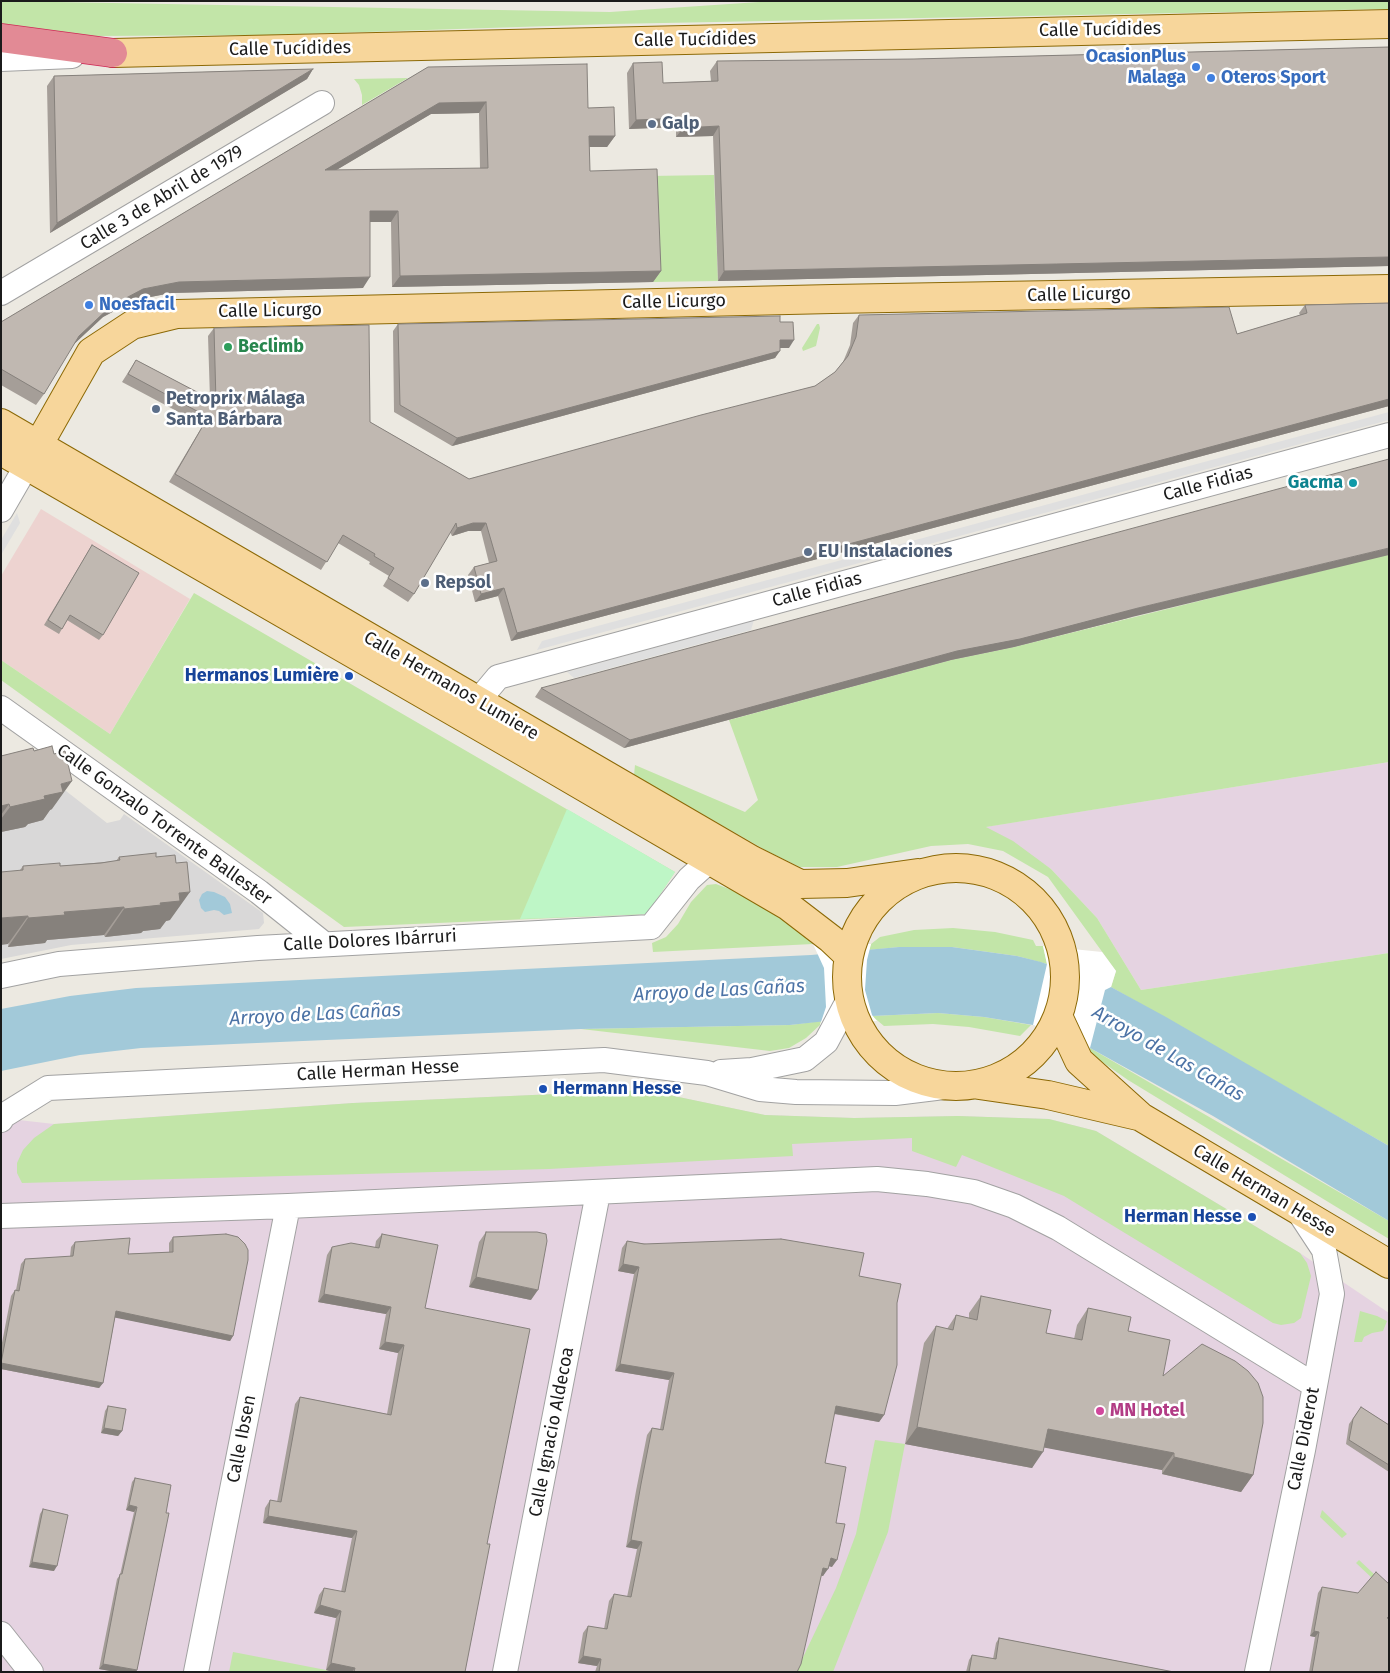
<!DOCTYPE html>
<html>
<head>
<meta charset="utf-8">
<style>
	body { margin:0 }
	#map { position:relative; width:1390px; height:1673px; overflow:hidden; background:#ece9e1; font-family:"Fira Sans",sans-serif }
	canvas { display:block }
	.frame { position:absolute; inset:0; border:2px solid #1b1b1b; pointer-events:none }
</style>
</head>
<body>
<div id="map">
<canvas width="1390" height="1673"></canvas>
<div class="frame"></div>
</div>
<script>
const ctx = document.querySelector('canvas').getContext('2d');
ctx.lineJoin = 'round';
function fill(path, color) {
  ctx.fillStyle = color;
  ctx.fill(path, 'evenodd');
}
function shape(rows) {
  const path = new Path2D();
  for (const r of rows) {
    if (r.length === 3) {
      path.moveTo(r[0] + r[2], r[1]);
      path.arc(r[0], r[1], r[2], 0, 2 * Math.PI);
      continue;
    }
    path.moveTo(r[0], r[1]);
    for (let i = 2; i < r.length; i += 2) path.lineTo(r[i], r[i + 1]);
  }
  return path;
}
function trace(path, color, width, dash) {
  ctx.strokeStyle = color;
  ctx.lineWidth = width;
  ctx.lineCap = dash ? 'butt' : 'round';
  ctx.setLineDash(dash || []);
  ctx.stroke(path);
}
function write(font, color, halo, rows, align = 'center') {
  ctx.font = font + ' "Fira Sans",sans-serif';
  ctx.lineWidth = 5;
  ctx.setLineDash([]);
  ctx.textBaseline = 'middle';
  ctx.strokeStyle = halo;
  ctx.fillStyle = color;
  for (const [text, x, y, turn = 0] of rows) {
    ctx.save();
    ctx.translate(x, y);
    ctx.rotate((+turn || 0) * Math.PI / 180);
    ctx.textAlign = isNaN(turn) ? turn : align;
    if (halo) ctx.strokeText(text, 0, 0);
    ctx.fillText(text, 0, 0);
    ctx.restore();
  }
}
const residential = shape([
	[34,766,107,823,120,820,124,814,263,913,264,923,259,929,71,945,1,959,1,775]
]);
const commercial = shape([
	[41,509,190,599,110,734,1,660,1,576]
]);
const industrial = shape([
	[1389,762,1389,953,1141,990,1097,918,1051,869,985,827],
	[645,1090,765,1115,854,1118,958,1116,1049,1119,1096,1131,1300,1253,1389,1313,1389,1672,1,1672,1,1118,54,1124,353,1103]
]);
const grass = shape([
	[1,1,610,12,774,1,1389,1,1389,9,611,24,273,35,97,36,1,33],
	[408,78,362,105,362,95,359,85,354,79],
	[714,175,718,281,653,282,649,176],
	[817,324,819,324,820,328,816,346,803,351,802,348],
	[1389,554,1389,762,986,827,1013,841,1051,869,1097,918,1141,990,1389,953,1389,1146,1111,987,1116,971,1048,877,1003,851,968,844,931,846,837,867,800,867,767,851,634,775,635,765,745,812,758,800,729,720,951,660,1014,647],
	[194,593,675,872,647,914,344,927,1,680,1,660,110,734],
	[716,884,737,892,793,926,808,938,813,944,653,952,652,943,666,937,678,924,691,902,707,885],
	[953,928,995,932,1033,940,1036,946,1043,946,1047,964,1017,956,952,947,899,947,869,950,871,944,880,937,914,930],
	[938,1013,984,1017,1031,1025,1020,1036,969,1027,933,1024,884,1026,872,1016],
	[821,1021,820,1025,806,1038,789,1048,770,1051,581,1029,790,1025],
	[1090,1048,1389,1221,1389,1239,1128,1080,1088,1052],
	[645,1090,765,1115,854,1118,958,1116,1049,1119,1096,1131,1300,1253,1307,1263,1311,1276,1301,1318,1294,1323,1281,1325,1273,1323,1064,1196,962,1155,956,1167,912,1151,912,1138,792,1144,793,1156,549,1169,22,1183,17,1173,17,1163,23,1150,34,1138,54,1124,353,1103],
	[1360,1311,1377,1316,1387,1321,1383,1331,1372,1333,1364,1337,1362,1342,1354,1342],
	[875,1440,905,1444,888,1532,833,1672,796,1672,836,1588,856,1534],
	[1322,1510,1347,1534,1342,1538,1320,1517],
	[1359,1560,1389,1588,1372,1578,1356,1563],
	[233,1652,326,1670,333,1672,229,1672]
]);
const park = shape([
	[567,809,675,872,647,914,520,919]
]);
const parking = shape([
	[1389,412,1389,420,537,650,542,641],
	[17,513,20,523,1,555,1,540],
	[754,620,751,630,574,678,567,672]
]);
const water = shape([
	[207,891,214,892,225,897,230,904,232,913,224,915,219,911,214,910,205,912,201,908,199,900,202,894],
	[899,947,952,947,1017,956,1041,962,1111,987,1166,1017,1389,1146,1389,1221,1213,1116,1090,1048,1033,1025,984,1017,938,1013,872,1016,790,1025,581,1029,141,1048,80,1055,1,1071,1,1009,70,996,136,988,811,955]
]);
const pier = shape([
	[813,944,871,944,867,960,865,990,872,1015,877,1021,820,1025,826,1007,824,968],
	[1043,946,1102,952,1116,971,1111,987,1105,990,1090,1048,1033,1025,1047,964]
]);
const minor = shape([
	[1,59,72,56],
	[1,293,322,103],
	[1,510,31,458],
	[1,708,259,892,324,944],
	[468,717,478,701,498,677,1389,435],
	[1,976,59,964,258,948,651,927,689,879,710,860],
	[721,1072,752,1070,805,1059,826,1042,848,1001],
	[1,1120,3,1116,48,1088,604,1060,707,1073,760,1089,796,1092,895,1093,960,1085],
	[1,1216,288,1206,877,1179,927,1184,974,1192,1014,1206,1058,1228,1314,1385],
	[1,1634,31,1672],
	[196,1672,288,1206],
	[505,1672,598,1193],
	[1257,1672,1303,1450,1332,1294,1324,1250,1299,1212]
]);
const major = shape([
	[113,53,1389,24],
	[1,423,752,860,800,884,847,883,918,873],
	[1,451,524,752,788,906,831,939,849,956],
	[31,458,91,352,132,325,177,314,832,299,1389,289],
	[956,977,109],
	[1058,1016,1079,1061,1141,1117,1389,1264],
	[979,1085,1048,1095,1138,1116]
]);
const highway = shape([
	[1,38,113,53]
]);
const wall = shape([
	[1389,47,1389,266,718,281,713,136,676,137,676,127,629,129,627,73,633,63,663,83,711,81,710,71,717,61,914,59],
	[428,67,588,108,615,136,607,147,589,147,590,171,661,271,653,282,392,287,391,222,370,222,363,288,171,293,135,300,103,317,74,344,44,394,36,405,1,385,1,322],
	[479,113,480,169,336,170,431,114],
	[313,69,307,79,50,233,47,86,54,76],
	[1389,303,1389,406,511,641,498,596,475,602,468,575,474,567,489,563,481,531,468,531,452,536,450,532,414,594,408,602,383,586,389,576,369,564,370,562,338,543,321,570,169,482,203,425,122,382,136,360,210,399,208,336,214,328,370,422,469,479,815,386,835,372,843,362,850,345,853,323,859,315,1237,334,1300,315,1299,313,1305,305],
	[780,322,789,348,780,348,775,358,452,446,394,412,393,331,398,324],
	[92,545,103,635,99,640,67,620,59,634,44,625],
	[1132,617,1014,647,951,660,624,748,535,697,541,688],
	[1,756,52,809,50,810,43,820,28,824,25,827,1,832],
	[119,857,170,920,166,921,160,929,143,931,141,933,105,937,104,935,71,938,47,940,45,943,8,947,20,870,23,866,60,866,116,861],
	[486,1232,531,1300,469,1287,479,1242],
	[382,1234,425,1308,487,1544,465,1672,333,1672,326,1670,336,1618,314,1613,319,1595,324,1588,341,1592,352,1538,263,1523,265,1508,270,1500,277,1502,295,1404,300,1397,387,1414,398,1353,379,1349,386,1314,318,1302,327,1255,332,1247,375,1247,376,1241],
	[173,1237,233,1336,230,1341,115,1317,103,1383,99,1388,1,1369,1,1348,11,1296,15,1290,16,1290,21,1264,25,1259,70,1257,71,1247,75,1242,128,1254,169,1252,169,1243],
	[627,1241,859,1276,897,1303,884,1415,879,1422,834,1414,825,1463,836,1523,832,1567,828,1566,823,1576,821,1575,797,1672,595,1672,597,1666,578,1663,583,1633,588,1626,604,1629,609,1601,614,1594,627,1597,637,1549,626,1547,636,1491,647,1435,652,1428,660,1429,669,1380,615,1371,634,1274,618,1271,622,1248],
	[981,1296,1046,1333,1074,1339,1077,1325,1088,1308,1128,1331,1163,1376,1253,1475,1241,1492,1162,1474,1162,1470,1044,1447,1032,1468,905,1444,924,1343,936,1326,947,1329,956,1315,969,1318,969,1313],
	[108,1406,122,1431,118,1436,101,1433,105,1411],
	[1361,1407,1389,1425,1389,1472,1346,1444,1349,1424],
	[135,1478,166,1513,136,1672,116,1672,99,1669,117,1579,120,1575,134,1512,126,1510,132,1482],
	[43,1509,54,1571,29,1567,40,1514],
	[1322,1587,1388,1619,1389,1672,1309,1672,1315,1637,1310,1636,1318,1593],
	[999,1638,1174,1672,966,1672,969,1660,972,1655,993,1659,996,1643]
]);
const shadedWall = shape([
	[313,69,307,79,50,233,57,223],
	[486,102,479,113,431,114,318,181,325,170,439,103],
	[682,118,676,127,629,129,636,120],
	[719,126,713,136,676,137,683,128],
	[589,136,615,136,607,147,581,147],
	[370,211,398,211,391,222,362,222],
	[1389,257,1389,266,718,281,724,271],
	[661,271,653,282,392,287,400,276],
	[370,277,363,288,171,293,135,300,103,317,71,347,79,336,111,306,143,289,179,282],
	[780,340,794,340,789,348,775,348],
	[780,351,775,358,452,446,457,438],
	[1389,399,1389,406,511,641,517,633],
	[473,523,486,523,481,531,468,531,452,536,457,528],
	[1389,548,1389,555,1132,617,1014,647,951,660,624,748,630,740,957,651],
	[504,588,498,596,475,602,481,594],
	[72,781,52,809,50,810,43,820,28,824,25,827,1,832,1,819,10,807,44,796,61,784],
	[9,804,1,815,1,806],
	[190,892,170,920,166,921,160,929,143,931,141,933,105,937,124,909,160,903,179,893],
	[124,907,104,935,47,940,45,943,8,947,28,918,64,912],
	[28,916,8,944,1,945,1,918],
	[623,1264,639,1267,634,1274,618,1271],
	[476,1277,538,1290,531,1300,469,1287],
	[324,1294,391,1307,386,1314,318,1302],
	[116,1311,233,1336,230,1341,112,1317],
	[385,1342,404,1345,398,1353,379,1349],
	[1,1363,103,1383,99,1388,1,1369],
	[620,1364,674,1373,669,1380,615,1371],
	[836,1406,884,1415,879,1422,831,1413],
	[917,1427,1043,1452,1032,1468,905,1444],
	[104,1428,122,1431,118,1436,101,1433],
	[1048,1429,1174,1453,1162,1470,1036,1446],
	[1174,1457,1253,1475,1241,1492,1162,1474],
	[129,1505,137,1507,134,1512,126,1510],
	[268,1516,357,1531,352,1538,263,1523],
	[631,1540,642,1542,637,1549,626,1547],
	[831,1558,837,1560,832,1567,826,1565],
	[32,1562,57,1566,54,1571,29,1567],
	[823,1568,828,1569,823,1576,818,1575],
	[320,1605,341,1611,336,1618,314,1613],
	[1314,1631,1319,1632,1315,1637,1310,1636],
	[583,1656,601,1659,597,1666,578,1663],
	[331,1663,355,1668,352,1672,333,1672,326,1670],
	[103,1664,137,1670,136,1672,116,1672,99,1669]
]);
const building = shape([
	[1389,47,1389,257,724,271,719,126,683,128,682,118,636,120,633,63,662,62,663,83,718,81,717,61,914,59,1389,47],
	[587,64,588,108,614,107,615,136,589,136,590,171,657,169,661,271,400,276,398,211,370,211,370,277,179,282,143,289,111,306,79,336,44,394,1,369,1,322,428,67,587,64],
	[486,102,488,168,325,170,439,103,486,102],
	[313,69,57,223,54,76,313,69],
	[1389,303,1389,399,517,633,504,588,481,594,474,567,497,561,486,523,473,523,457,528,456,523,414,594,388,578,394,568,374,556,375,554,343,535,327,562,175,474,208,417,128,374,136,360,216,402,214,328,369,325,370,422,469,479,701,415,815,386,835,372,848,356,856,337,859,315,1229,307,1237,334,1307,313,1305,305,1389,303],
	[780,316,780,322,793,322,794,340,780,340,780,351,457,438,400,405,398,324,780,316],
	[1389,459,1389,548,1138,608,1020,639,957,651,630,740,541,688,1389,459],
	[92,545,139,573,103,635,70,615,62,629,48,620,92,545],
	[52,746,54,754,65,751,72,781,61,784,63,792,44,796,45,799,10,807,9,804,1,806,1,756,33,748,34,751,52,746],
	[156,853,156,857,175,855,176,863,187,862,190,892,179,893,180,901,160,903,161,905,124,909,124,907,90,910,64,912,65,915,28,918,28,916,1,918,1,872,23,870,23,866,60,863,60,866,101,863,120,860,119,857,156,853],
	[486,1232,537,1232,546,1234,547,1241,538,1290,476,1277,486,1232],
	[226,1234,238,1237,245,1244,248,1250,248,1260,233,1336,116,1311,103,1383,1,1363,15,1290,19,1291,25,1259,73,1256,75,1242,130,1238,128,1254,173,1252,173,1237,226,1234],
	[382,1234,438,1245,425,1308,530,1329,487,1544,490,1544,465,1672,354,1672,355,1668,331,1663,341,1611,320,1605,324,1588,345,1592,357,1531,268,1516,270,1500,281,1502,300,1397,391,1415,404,1345,385,1342,391,1307,324,1294,332,1247,351,1243,379,1248,382,1234],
	[781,1239,864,1253,859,1276,901,1284,897,1303,897,1365,884,1415,836,1406,825,1463,846,1467,836,1523,845,1524,837,1560,831,1558,828,1569,823,1568,801,1664,797,1672,599,1672,601,1659,583,1656,588,1626,607,1629,614,1594,631,1597,642,1542,631,1540,641,1484,652,1428,663,1430,674,1373,620,1364,639,1267,623,1264,627,1241,644,1244,781,1239],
	[981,1296,1051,1310,1046,1333,1082,1340,1088,1308,1131,1317,1128,1331,1170,1340,1163,1376,1202,1344,1235,1361,1248,1371,1258,1383,1263,1397,1263,1423,1253,1475,1174,1457,1174,1453,1048,1429,1043,1452,917,1427,936,1326,953,1330,956,1315,977,1320,981,1296],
	[108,1406,126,1409,122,1431,104,1428,108,1406],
	[1361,1407,1389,1425,1389,1465,1349,1440,1353,1419,1361,1407],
	[135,1478,171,1485,166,1513,169,1513,137,1670,103,1664,120,1574,122,1574,137,1507,129,1505,135,1478],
	[43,1509,68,1515,57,1566,32,1562,43,1509],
	[1376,1572,1389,1584,1389,1616,1387,1618,1389,1619,1389,1672,1312,1672,1319,1632,1314,1631,1322,1587,1358,1593,1376,1572],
	[999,1638,1174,1672,969,1672,972,1655,996,1659,999,1638]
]);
const markers = [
	[1196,67,5,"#3f7fe0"],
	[1211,78,5,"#3f7fe0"],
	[652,124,5,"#5c6f8a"],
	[89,305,5,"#3f7fe0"],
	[228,347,5,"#2e9e5b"],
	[156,409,5,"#5c6f8a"],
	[1353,483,5,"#0f9aa8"],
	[808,552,5,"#5c6f8a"],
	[425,583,5,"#5c6f8a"],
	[349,676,5,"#1a4fb4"],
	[543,1089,5,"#1a4fb4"],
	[1252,1217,5,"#1a4fb4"],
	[1100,1411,5,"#d1479c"]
];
const streetNames = [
	["Calle Tucídides",1100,30,-1],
	["Calle Tucídides",695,40,-1],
	["Calle Tucídides",290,49,-1],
	["Calle 3 de Abril de 1979",162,198,-31],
	["Calle Licurgo",1079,295,-1],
	["Calle Licurgo",674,302,-1],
	["Calle Licurgo",270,311,-1],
	["Calle Fidias",1208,484,-15],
	["Calle Fidias",817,590,-15],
	["Calle Hermanos Lumiere",451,686,30],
	["Calle Gonzalo Torrente Ballester",164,825,36],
	["Calle Dolores Ibárruri",370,941,-3],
	["Calle Herman Hesse",378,1071,-3],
	["Calle Herman Hesse",1264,1191,31],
	["Calle Ignacio Aldecoa",552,1432,-79],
	["Calle Ibsen",242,1439,-79],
	["Calle Diderot",1304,1439,-79]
];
const shopNames = [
	["OcasionPlus",1186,57,"right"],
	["Malaga",1186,78,"right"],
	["Oteros Sport",1221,78],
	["Noesfacil",99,305]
];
const serviceNames = [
	["Galp",662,124],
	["Petroprix Málaga",166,399],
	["Santa Bárbara",166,420],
	["EU Instalaciones",818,552],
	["Repsol",435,583]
];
const leisureNames = [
	["Beclimb",238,347]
];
const cultureNames = [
	["Gacma",1343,483]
];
const transitNames = [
	["Hermanos Lumière",339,676],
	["Hermann Hesse",553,1089,"left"],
	["Herman Hesse",1242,1217]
];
const hotelNames = [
	["MN Hotel",1110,1411]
];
const waterNames = [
	["Arroyo de Las Cañas",719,991,-3],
	["Arroyo de Las Cañas",315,1015,-3],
	["Arroyo de Las Cañas",1168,1054,30]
];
fill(residential, '#d9d8d8');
fill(commercial, '#edd3d0');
fill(industrial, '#e5d3e1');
fill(grass, '#c2e5a8');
fill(park, '#bef6c6');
fill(parking, '#dfdfdf');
fill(water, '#a2c9d9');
fill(pier, '#fff');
trace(minor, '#a2a2a2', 26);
trace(major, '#8c6906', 30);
trace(highway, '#ce2a57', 30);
trace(minor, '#fff', 24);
trace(major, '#f7d69b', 28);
trace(highway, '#e28a95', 28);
fill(wall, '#a59e98');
fill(shadedWall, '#86817c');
fill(building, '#c0b8b1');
trace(building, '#86817c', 1);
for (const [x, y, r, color] of markers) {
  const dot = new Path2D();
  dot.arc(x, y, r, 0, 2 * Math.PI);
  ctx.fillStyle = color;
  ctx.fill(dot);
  trace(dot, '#fff', 2);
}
write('18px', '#1b1b1b', '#fff', streetNames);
write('bold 18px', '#366cbe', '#fff', shopNames, 'left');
write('bold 18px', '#4e5e75', '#fff', serviceNames, 'left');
write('bold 18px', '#27864d', '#fff', leisureNames, 'left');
write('bold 18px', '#0d838f', '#fff', cultureNames, 'right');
write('bold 18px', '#164399', '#fff', transitNames, 'right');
write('bold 18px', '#b23c85', '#fff', hotelNames, 'left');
write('italic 19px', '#4c73a6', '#fff', waterNames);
</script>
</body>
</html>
